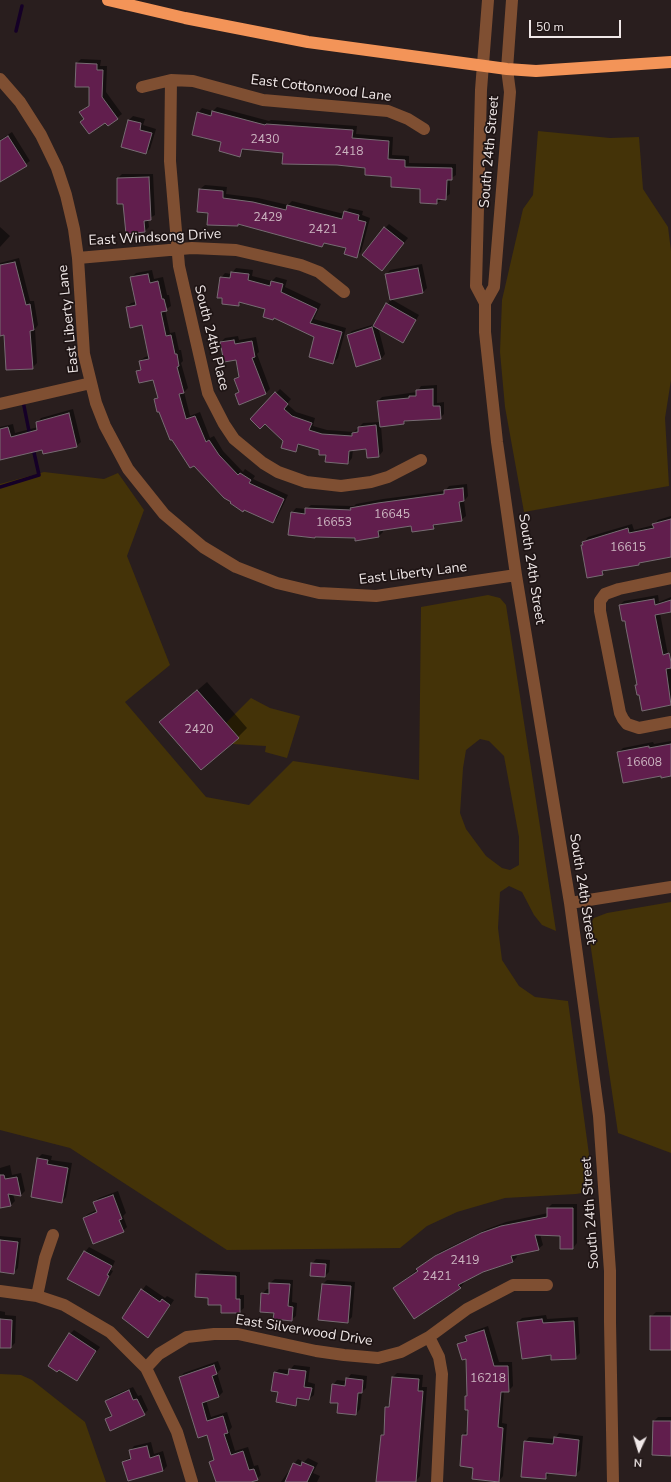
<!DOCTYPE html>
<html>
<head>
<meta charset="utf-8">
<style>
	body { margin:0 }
	#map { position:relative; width:671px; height:1482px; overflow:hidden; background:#291e1e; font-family:"Nunito Sans",sans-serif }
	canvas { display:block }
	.north { position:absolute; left:619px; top:1430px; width:40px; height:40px; -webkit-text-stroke:3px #1f1515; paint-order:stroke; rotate:184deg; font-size:11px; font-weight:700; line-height:16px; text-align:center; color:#f0e8e8 }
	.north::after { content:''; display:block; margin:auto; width:14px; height:18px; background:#f0e8e8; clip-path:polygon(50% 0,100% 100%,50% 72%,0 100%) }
	.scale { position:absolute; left:529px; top:20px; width:92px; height:18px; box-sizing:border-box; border:2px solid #f0e8e8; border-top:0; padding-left:5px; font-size:12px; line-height:14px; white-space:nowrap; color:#f0e8e8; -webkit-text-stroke:3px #1f1515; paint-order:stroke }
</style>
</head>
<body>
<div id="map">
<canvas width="671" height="1482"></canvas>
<div class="north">N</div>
<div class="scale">50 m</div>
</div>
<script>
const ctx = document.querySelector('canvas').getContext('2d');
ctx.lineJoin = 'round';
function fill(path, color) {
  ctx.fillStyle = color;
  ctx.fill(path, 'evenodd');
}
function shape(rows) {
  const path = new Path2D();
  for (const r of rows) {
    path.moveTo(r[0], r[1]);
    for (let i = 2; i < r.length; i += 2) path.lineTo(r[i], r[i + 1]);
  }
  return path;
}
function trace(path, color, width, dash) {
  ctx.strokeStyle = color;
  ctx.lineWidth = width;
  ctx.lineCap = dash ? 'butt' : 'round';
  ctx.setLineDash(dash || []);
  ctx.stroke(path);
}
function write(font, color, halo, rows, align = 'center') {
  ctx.font = font + ' "Nunito Sans",sans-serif';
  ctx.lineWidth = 3.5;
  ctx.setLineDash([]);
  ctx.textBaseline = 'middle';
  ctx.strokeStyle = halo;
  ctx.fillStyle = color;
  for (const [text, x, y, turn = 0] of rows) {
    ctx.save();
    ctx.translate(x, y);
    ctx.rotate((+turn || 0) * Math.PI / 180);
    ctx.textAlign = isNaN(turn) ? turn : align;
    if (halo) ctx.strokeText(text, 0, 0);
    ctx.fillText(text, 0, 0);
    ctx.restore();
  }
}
const green = shape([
	[538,131,610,138,639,137,643,189,668,227,671,251,671,380,665,418,669,486,524,512,505,407,500,352,502,300,523,209,533,195],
	[44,472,104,479,118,473,144,510,127,556,170,665,125,702,206,797,249,805,293,761,419,780,421,607,488,595,500,598,506,605,556,931,542,925,534,915,522,892,509,886,500,892,498,928,502,960,519,986,535,997,568,1001,594,1191,576,1194,505,1198,457,1212,427,1226,400,1248,227,1250,70,1148,0,1130,0,484],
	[480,739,489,741,504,756,519,837,519,865,510,870,502,868,486,856,466,829,460,813,463,768,466,750],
	[251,698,270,708,300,716,287,758,265,752,266,746,232,744,239,738,226,723],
	[671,902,671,1153,618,1133,588,928,594,918,607,913],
	[0,1374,21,1375,32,1380,85,1422,106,1482,0,1482]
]);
const shadow = shape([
	[81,59,101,60,100,66,107,66,106,92,122,114,108,125,106,121,85,118,81,112,90,105,90,86,77,63],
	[217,107,269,121,271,120,357,126,356,134,393,137,392,155,409,156,409,163,456,164,456,175,450,179,450,194,437,203,421,188,366,168,284,152,245,148,240,155,222,141,198,113,202,108,213,111],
	[133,116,145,119,143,125,156,129,150,149,146,153,122,146,129,120],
	[12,132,30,161,0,181,0,140],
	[122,174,153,174,155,215,148,219,149,227,145,231,124,203,118,178],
	[205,185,227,187,226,194,258,198,288,205,292,201,344,214,349,208,363,211,362,215,370,218,361,252,356,257,347,247,326,242,322,246,239,224,238,225,209,212,198,211,200,189],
	[389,224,408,238,386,265,385,228],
	[0,227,10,236,0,247],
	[19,258,30,301,34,301,38,325,35,329,37,363,32,368,0,323,0,263],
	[422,264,427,288,423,292,386,275,390,270],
	[236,268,253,270,252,276,272,281,276,277,287,280,285,287,321,304,314,319,346,328,338,358,333,363,316,337,266,308,242,302,239,305,221,278,225,273,231,274],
	[152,270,154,279,163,277,167,295,169,295,171,306,165,310,170,333,175,332,179,350,181,350,183,361,181,363,188,388,184,392,190,416,200,412,210,438,214,436,223,451,243,472,245,469,255,476,253,479,288,495,277,518,273,522,232,502,173,438,155,399,159,396,154,379,138,371,141,368,140,361,145,357,150,356,143,324,127,307,131,303,136,302,131,278,136,273],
	[391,299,419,315,403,342,378,327,385,354,381,359,357,365,348,335,352,331,375,324],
	[238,336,239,340,256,337,259,352,257,354,270,389,266,393,236,394,239,390,235,379,239,375,236,359,221,342,225,338],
	[437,385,437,403,444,402,444,414,440,418,407,420,404,423,381,426,383,451,379,456,367,448,353,449,352,458,348,463,327,454,321,449,301,443,295,451,265,423,251,419,280,389,291,399,287,404,296,412,315,418,313,426,327,430,354,432,363,423,380,422,378,401,382,397,417,392,421,386],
	[73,409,81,442,76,446,43,449,0,459,0,427,13,424,15,433,38,427,37,423,41,418],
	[467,484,468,496,464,501,466,516,461,520,438,523,433,528,412,525,383,529,383,532,379,536,356,537,292,513,296,508,306,509,311,505,354,506,356,504,383,499,445,491,449,486],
	[671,516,671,556,606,570,602,574,582,545,588,537,632,524,634,530,654,525,658,520],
	[658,595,659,602,671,597,671,611,660,613,671,671,671,704,643,709,640,694,636,685,637,684,627,628,620,605,624,601],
	[207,682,247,728,238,737,170,714],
	[671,741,671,775,661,774,618,753,623,748,653,742,654,744],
	[42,1154,52,1156,51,1160,72,1163,66,1197,62,1202,38,1158],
	[10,1165,12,1175,21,1173,25,1191,21,1195,13,1194,15,1201,11,1205,0,1207,0,1168],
	[118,1191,126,1213,123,1216,127,1227,123,1231,84,1218,88,1214,97,1210,94,1202,99,1198],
	[552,1204,577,1204,577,1243,573,1248,561,1235,540,1234,543,1245,538,1249,516,1254,517,1257,513,1261,483,1271,463,1281,464,1283,460,1288,394,1288,440,1252,487,1229,506,1222,548,1213,548,1208],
	[0,1236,21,1238,18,1268,13,1273,0,1271],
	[89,1247,115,1261,111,1270,113,1271,99,1294,85,1252],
	[316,1259,330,1260,329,1272,325,1276,312,1264],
	[201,1270,240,1272,240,1295,244,1295,244,1308,239,1312,209,1297,197,1274],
	[275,1279,293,1280,292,1302,297,1303,296,1316,291,1320,275,1312,262,1294,267,1289,270,1289,270,1283],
	[327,1280,355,1282,352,1317,347,1322,323,1284],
	[146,1285,165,1298,167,1296,174,1300,152,1332,123,1318],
	[0,1311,5,1312,5,1315,16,1316,15,1343,11,1347,0,1347],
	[656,1312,671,1312,671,1349,651,1317],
	[546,1315,547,1319,578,1317,580,1353,575,1358,552,1354,518,1322,522,1318],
	[488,1326,499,1362,512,1362,513,1386,508,1391,504,1391,502,1423,507,1424,503,1476,499,1481,474,1467,463,1435,468,1430,469,1409,466,1396,468,1394,467,1357,459,1344,467,1338,467,1336,471,1332],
	[74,1330,100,1347,77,1380,59,1369,70,1334],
	[218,1361,221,1369,217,1373,223,1392,219,1396,206,1400,211,1417,227,1412,232,1427,229,1431,235,1451,248,1447,254,1466,258,1465,261,1475,257,1479,248,1482,217,1482,211,1462,215,1458,207,1434,180,1377,184,1373],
	[294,1365,310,1367,308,1382,315,1384,314,1395,309,1399,300,1398,295,1404,279,1391,275,1373,279,1369,290,1370],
	[397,1373,423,1375,422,1387,427,1387,420,1476,416,1481,408,1482,377,1482,382,1436,385,1433,386,1408,390,1403,393,1377],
	[351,1374,367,1376,366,1388,362,1392,360,1409,356,1414,339,1402,333,1385,337,1380,346,1381],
	[133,1387,138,1396,141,1395,148,1410,144,1414,106,1419,112,1414,106,1402,110,1397],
	[658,1417,671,1417,671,1454,654,1421],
	[559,1433,583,1436,580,1470,575,1475,550,1472,546,1478,525,1442,529,1437,555,1439],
	[151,1442,154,1454,163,1451,167,1466,163,1471,123,1462,132,1456,130,1451,134,1446],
	[308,1458,318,1463,313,1473,320,1476,317,1482,281,1482,288,1472,290,1473,294,1464,298,1459,304,1462]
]);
const stream = shape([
	[16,31,22,6],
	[23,401,30,436],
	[0,487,39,475,33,448]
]);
const building = shape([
	[76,63,97,64,97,70,103,70,102,97,118,119,108,126,105,123,89,134,80,122,84,119,79,112,89,106,89,87,75,87,76,63],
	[212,111,265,125,266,124,353,130,352,138,389,141,388,159,405,160,405,167,452,168,452,180,447,180,446,200,437,199,437,204,420,203,420,189,391,187,391,177,365,175,365,168,337,165,282,164,283,153,242,149,240,157,219,151,221,142,192,135,197,112,211,116,212,111],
	[128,120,141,123,140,130,152,133,146,154,121,147,128,120],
	[8,136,27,166,0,182,0,141,8,136],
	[149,177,151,220,144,221,145,232,126,234,123,204,117,204,117,178,149,177],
	[199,189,223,191,223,198,253,202,286,210,287,205,342,219,344,211,359,215,358,220,366,222,357,258,344,254,346,248,324,243,322,247,238,224,238,226,207,225,208,213,197,212,199,189],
	[384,227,404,243,382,271,362,255,384,227],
	[15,262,26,305,30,304,34,330,30,331,33,369,6,370,4,335,0,336,0,265,15,262],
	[418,268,423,293,390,300,385,274,418,268],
	[231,272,249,274,248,280,270,286,271,281,283,284,281,292,317,309,310,323,342,332,333,364,309,357,314,337,274,318,273,320,263,317,265,309,239,302,239,306,222,304,222,298,217,298,220,277,230,278,231,272],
	[148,274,150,283,158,281,162,299,164,299,167,311,161,312,166,336,171,335,175,354,177,354,179,366,177,367,184,393,179,394,186,419,195,416,206,442,209,440,219,455,238,475,240,473,251,480,249,483,284,499,273,523,244,510,243,512,230,503,231,502,224,498,194,466,190,468,172,440,170,440,159,412,157,412,154,399,158,398,153,380,139,383,136,371,141,370,139,361,149,359,142,325,130,328,126,307,136,305,130,277,148,274],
	[386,303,416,320,403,343,373,326,386,303],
	[372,327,381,359,356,367,347,335,372,327],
	[234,340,235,344,252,341,255,357,252,358,266,394,239,405,235,394,239,392,234,379,239,377,236,360,224,362,220,342,234,340],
	[433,389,433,406,440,406,441,419,404,421,404,424,380,427,377,401,409,398,409,396,416,396,416,390,433,389],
	[275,392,288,404,284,409,292,416,312,423,309,430,322,434,352,436,352,433,358,432,358,427,376,425,379,457,367,458,366,449,349,451,348,464,325,462,326,455,319,455,319,450,298,444,296,452,281,448,283,441,265,424,260,429,250,419,275,392],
	[69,413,77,447,43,454,42,450,0,460,0,429,8,427,11,437,37,430,36,422,69,413],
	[463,488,464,501,459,502,462,521,433,525,434,529,412,532,411,526,378,531,379,537,355,541,355,538,315,537,315,538,288,535,291,512,305,514,305,508,351,510,350,508,378,503,444,494,444,490,463,488],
	[671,519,671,557,639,563,639,565,602,571,603,575,587,578,581,545,583,545,582,542,628,528,629,533,654,528,652,524,671,519],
	[654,599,655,605,671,600,671,612,655,615,663,655,669,653,671,662,671,668,666,669,671,705,642,711,639,695,637,695,635,685,637,685,636,679,626,628,625,621,622,621,619,605,654,599],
	[197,690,239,738,201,770,159,722,197,690],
	[671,744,671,776,661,778,661,776,623,783,617,752,649,746,649,748,671,744],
	[37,1158,48,1160,47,1164,68,1168,62,1203,31,1197,37,1158],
	[0,1175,4,1175,5,1179,17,1177,21,1196,8,1194,11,1206,0,1208,0,1175],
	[113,1195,122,1219,119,1220,124,1232,93,1244,83,1218,97,1212,93,1202,113,1195],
	[547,1208,573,1208,573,1249,560,1249,560,1236,535,1235,539,1250,511,1256,513,1262,483,1272,458,1285,461,1288,414,1319,393,1288,418,1271,416,1269,435,1256,481,1233,501,1226,547,1217,547,1208],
	[0,1240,18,1242,14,1274,0,1272,0,1240],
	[84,1251,112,1266,107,1275,109,1276,99,1296,67,1279,84,1251],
	[311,1263,326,1264,325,1277,310,1276,311,1263],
	[196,1274,236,1276,236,1299,240,1299,240,1313,221,1313,221,1305,208,1305,208,1298,195,1297,196,1274],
	[269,1283,290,1284,288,1306,293,1307,292,1321,273,1319,274,1313,260,1312,261,1293,269,1294,269,1283],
	[322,1284,351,1286,348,1323,318,1320,322,1284],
	[141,1289,160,1302,162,1299,170,1305,148,1338,122,1318,141,1289],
	[650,1316,671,1316,671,1350,650,1350,650,1316],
	[0,1319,12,1320,11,1348,0,1348,0,1319],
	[542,1319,543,1323,574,1321,576,1359,551,1360,551,1355,522,1359,517,1322,542,1319],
	[484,1330,494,1366,508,1366,509,1392,501,1392,498,1427,503,1428,499,1482,472,1479,473,1468,460,1466,462,1435,467,1435,468,1410,465,1410,465,1396,467,1396,466,1359,462,1360,457,1344,467,1341,465,1336,484,1330],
	[69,1333,96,1351,77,1381,59,1370,57,1372,48,1366,69,1333],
	[214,1365,217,1374,212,1376,219,1397,202,1403,207,1421,223,1416,228,1433,224,1434,231,1455,243,1451,249,1470,254,1469,258,1480,251,1482,216,1482,209,1462,214,1460,207,1435,198,1438,179,1377,214,1365],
	[289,1369,306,1371,304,1387,312,1388,309,1400,297,1398,296,1406,276,1402,278,1392,271,1391,274,1372,288,1375,289,1369],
	[392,1377,419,1379,418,1391,423,1391,416,1482,376,1482,381,1435,384,1435,385,1407,389,1407,392,1377],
	[346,1378,363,1380,362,1393,358,1393,356,1415,337,1413,338,1403,330,1403,332,1384,345,1386,346,1378],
	[129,1390,133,1400,137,1399,145,1415,110,1431,105,1419,112,1416,105,1401,129,1390],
	[653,1421,671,1421,671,1456,652,1455,653,1421],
	[554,1437,579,1440,576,1476,546,1473,546,1479,521,1477,524,1441,553,1444,554,1437],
	[147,1446,150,1458,159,1455,163,1471,128,1481,122,1462,131,1459,129,1450,147,1446],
	[302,1462,314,1467,307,1482,285,1482,293,1463,301,1466,302,1462]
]);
const minor = shape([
	[488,0,481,90,476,286,485,303,485,332,497,442,516,575,570,903,599,1116,610,1271,610,1322,613,1482],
	[0,79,20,102,41,135,57,168,66,195,74,229,78,258,84,354,96,403,105,426,128,469,164,514,203,547,236,567,277,583,319,593,376,596,516,575],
	[171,80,170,161,179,266,208,393,224,424,234,439,263,463,278,472,306,482,341,486,371,482,388,477,421,460],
	[142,87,171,80,193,81,263,100,388,111,408,119,424,129],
	[78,258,192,248,236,250,301,265,319,272,344,292],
	[485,303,494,287,510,92,507,69,512,0],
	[0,404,91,383],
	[671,578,619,589,605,594,600,601,600,611,620,713,623,719,627,724,639,728,671,722],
	[570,903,671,887],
	[0,1291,37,1296,64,1305,110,1332,146,1368,177,1432,192,1482],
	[37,1296,45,1258,53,1235],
	[429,1337,439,1357,442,1374,437,1482],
	[146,1368,159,1354,187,1337,214,1334,238,1334,316,1351,344,1355,378,1358,401,1352,429,1337,467,1309,513,1285,547,1285]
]);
const highway = shape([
	[108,0,185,18,308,42,507,69,536,71,671,62]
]);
const numberNames = [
	["2430",265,140],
	["2418",349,152],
	["2429",268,218],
	["2421",323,230],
	["16645",392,515],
	["16653",334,523],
	["16615",628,548],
	["2420",199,730],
	["16608",644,763],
	["2419",465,1261],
	["2421",437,1277],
	["16218",488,1379]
];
const streetNames = [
	["East Cottonwood Lane",321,89,7],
	["South 24th Street",490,152,-85],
	["East Windsong Drive",155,238,-3],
	["East Liberty Lane",69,319,-96],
	["South 24th Place",211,338,76],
	["South 24th Street",531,569,81],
	["East Liberty Lane",413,574,-7],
	["South 24th Street",582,889,81],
	["South 24th Street",591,1213,-94],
	["East Silverwood Drive",304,1331,9]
];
fill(green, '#443308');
fill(shadow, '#0007');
trace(stream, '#150027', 3.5);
fill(building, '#611e4d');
trace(building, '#776c73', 1);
trace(minor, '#7f4f32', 12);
trace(highway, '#f39458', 12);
write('12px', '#ccb6c1', null, numberNames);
write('14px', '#f0e8e8', '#1f1515', streetNames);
</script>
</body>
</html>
